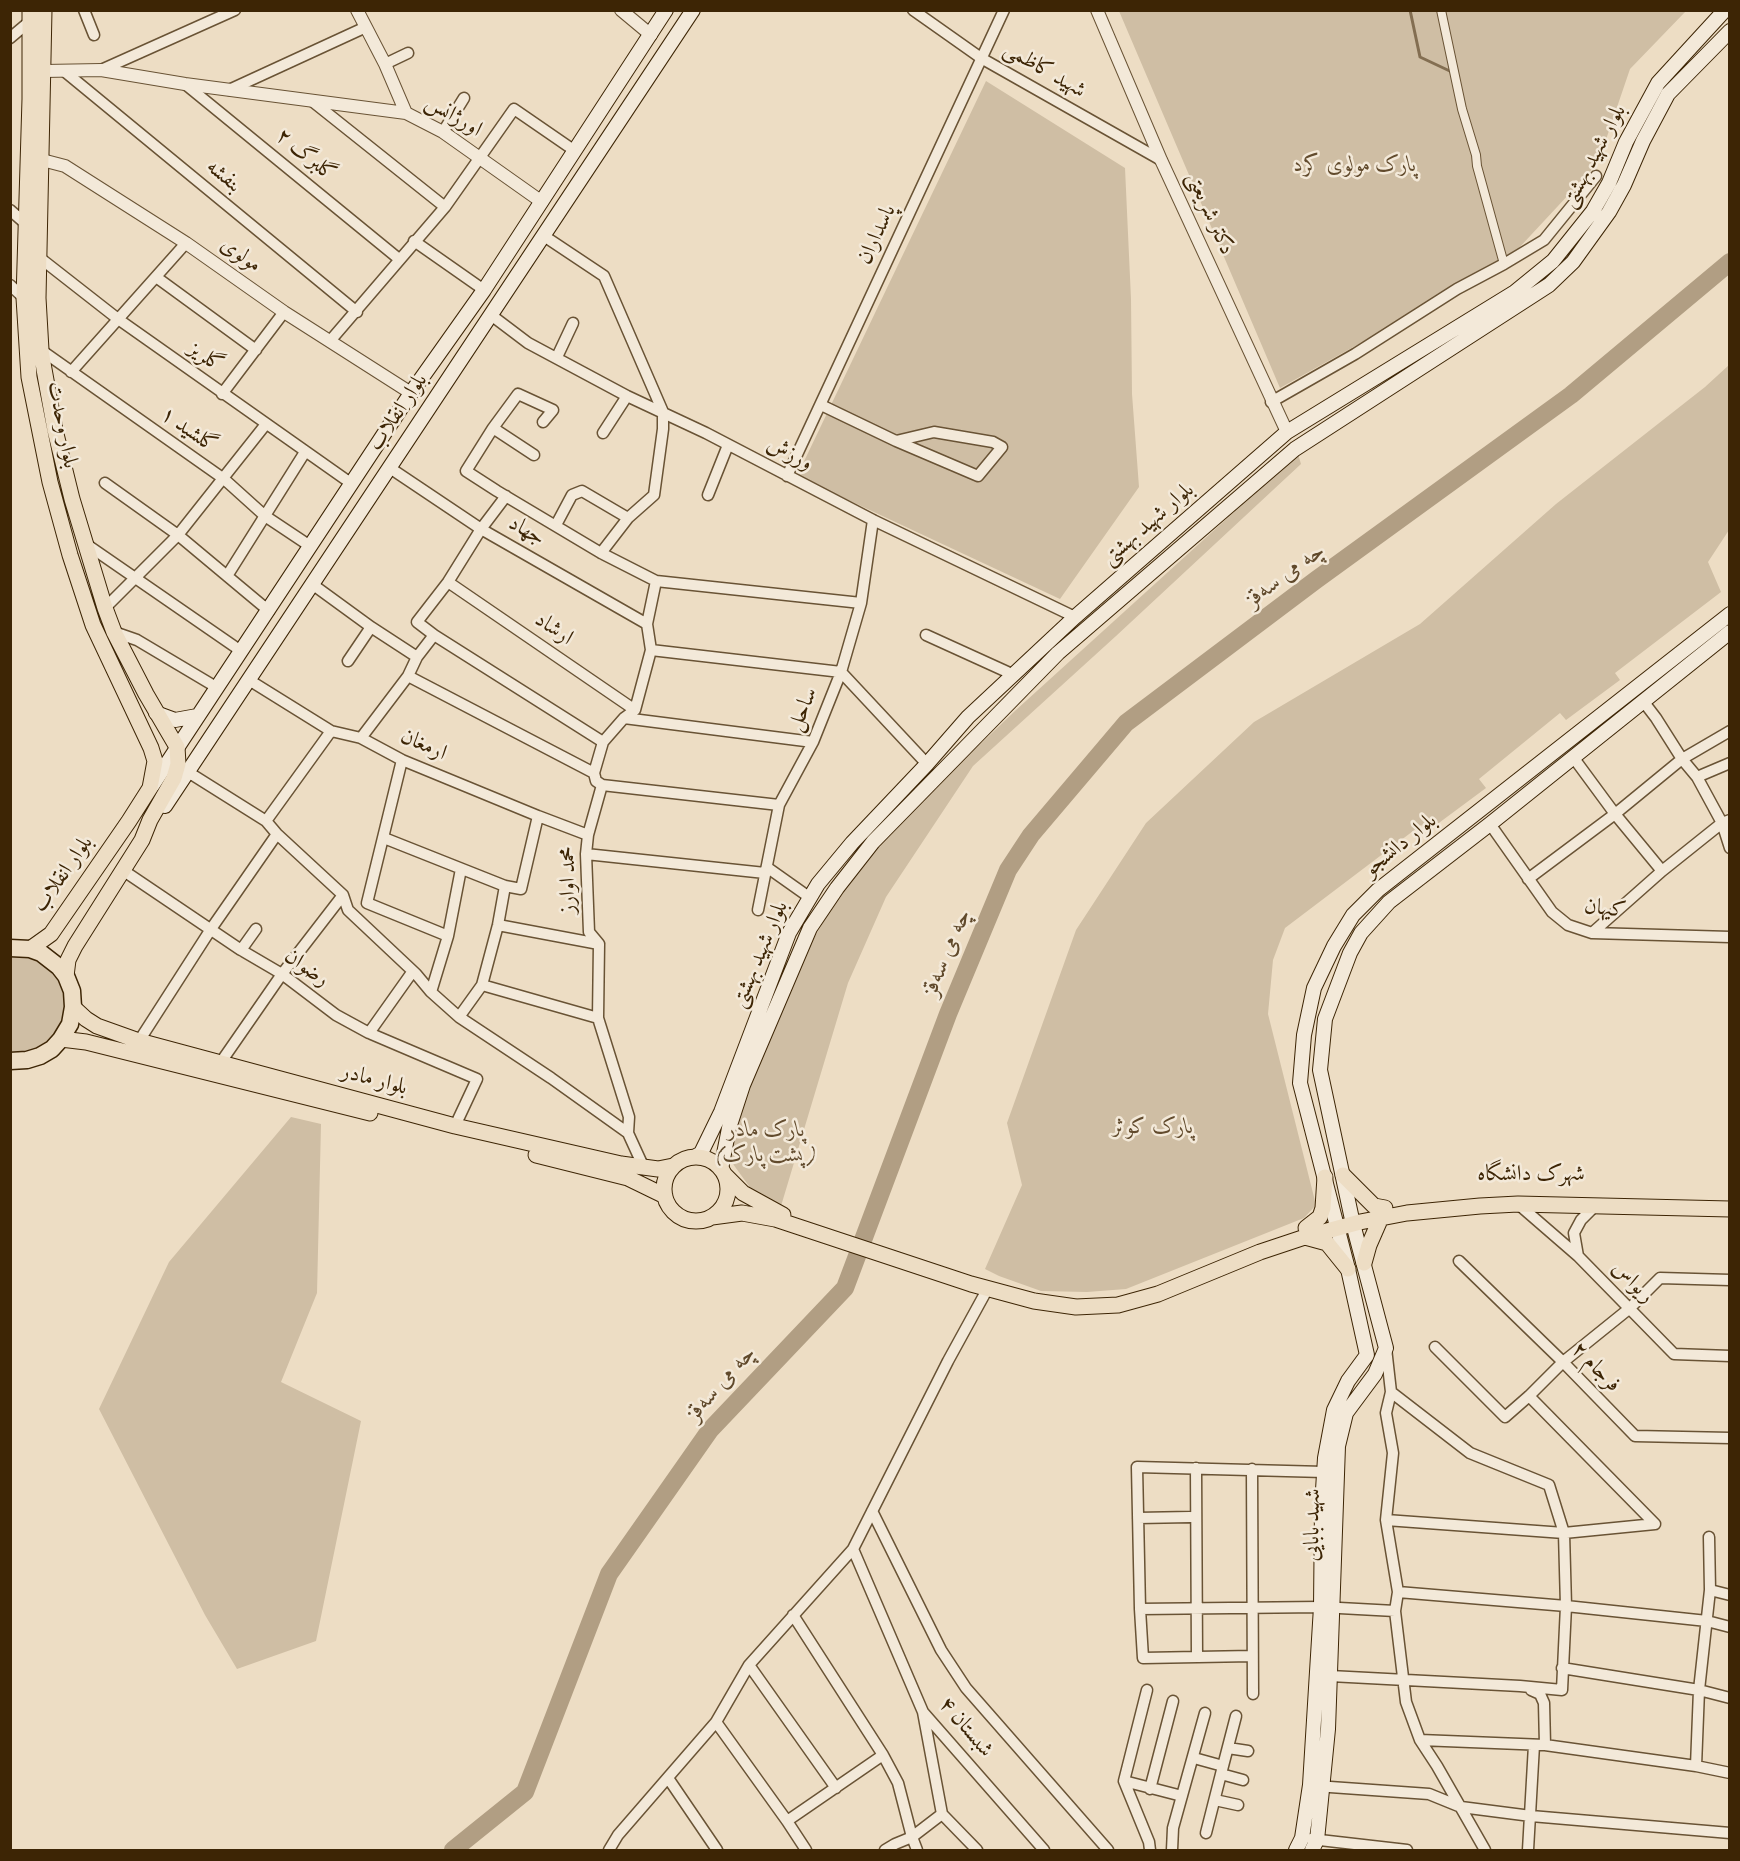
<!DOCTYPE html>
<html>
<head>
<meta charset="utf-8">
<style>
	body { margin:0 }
	#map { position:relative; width:1740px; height:1861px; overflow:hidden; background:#edddc4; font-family:"IM FELL English",serif }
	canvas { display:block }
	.frame { position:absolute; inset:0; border:12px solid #3d2505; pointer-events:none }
</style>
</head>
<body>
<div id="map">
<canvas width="1740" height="1861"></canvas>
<div class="frame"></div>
</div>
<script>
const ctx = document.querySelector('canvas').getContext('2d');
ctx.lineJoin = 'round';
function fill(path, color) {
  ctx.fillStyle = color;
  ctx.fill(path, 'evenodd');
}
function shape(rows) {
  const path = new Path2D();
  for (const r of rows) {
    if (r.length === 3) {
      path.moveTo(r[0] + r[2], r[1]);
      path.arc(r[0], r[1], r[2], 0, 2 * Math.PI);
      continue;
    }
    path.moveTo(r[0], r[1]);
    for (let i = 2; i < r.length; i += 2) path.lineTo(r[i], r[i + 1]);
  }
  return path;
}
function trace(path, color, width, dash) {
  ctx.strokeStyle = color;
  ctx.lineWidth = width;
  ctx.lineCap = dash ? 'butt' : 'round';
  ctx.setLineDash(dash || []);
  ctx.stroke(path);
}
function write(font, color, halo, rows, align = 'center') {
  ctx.font = font + ' "IM FELL English",Amiri,serif';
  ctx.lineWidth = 5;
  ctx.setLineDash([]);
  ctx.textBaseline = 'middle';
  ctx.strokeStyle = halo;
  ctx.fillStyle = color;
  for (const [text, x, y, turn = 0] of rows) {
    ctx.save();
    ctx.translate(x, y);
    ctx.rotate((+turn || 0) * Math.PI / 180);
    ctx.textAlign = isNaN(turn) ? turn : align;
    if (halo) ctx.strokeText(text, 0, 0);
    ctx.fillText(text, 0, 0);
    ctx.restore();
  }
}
const green = shape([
	[1119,11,1686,11,1630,69,1598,163,1504,264,1457,289,1280,388],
	[986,81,1125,168,1131,299,1132,394,1139,487,1060,599,797,476],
	[1729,365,1729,530,1708,562,1721,592,1615,673,1620,680,1566,720,1560,713,1479,779,1486,788,1428,831,1421,825,1285,928,1273,960,1268,1014,1316,1205,1304,1218,1126,1289,1087,1292,1041,1291,999,1276,985,1269,1022,1185,1007,1123,1076,930,1146,823,1254,722,1420,624,1556,504,1705,387],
	[1298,454,1301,464,1116,636,973,766,886,897,848,983,781,1206,754,1193,733,1164,730,1148,752,1080,774,1028,815,936,846,885,901,820,1016,710],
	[23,956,38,960,52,969,61,982,67,997,61,1029,51,1041,37,1050,21,1054,11,1052,11,957],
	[291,1117,321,1124,317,1293,281,1382,361,1421,316,1641,237,1669,205,1615,99,1409,169,1262]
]);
const stream = shape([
	[1410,10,1420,57,1454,73]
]);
const river = shape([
	[453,1850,525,1792,609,1574,710,1430,845,1288,948,1014,1008,870,1031,835,1126,723,1316,580,1571,395,1730,262]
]);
const pedestrian = shape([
	[1441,10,1462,109,1476,155,1477,166,1504,264]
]);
const minor = shape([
	[84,10,94,35],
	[913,10,981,58,1161,160],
	[10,38,29,22],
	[385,64,408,53],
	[101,70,235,10],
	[64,71,357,312],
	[185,84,399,259],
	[229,90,366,27],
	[312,101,445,207],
	[443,132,464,98],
	[10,210,26,224],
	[544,236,604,276,663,412,663,429,654,495,628,518,601,553],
	[414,241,484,290],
	[40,258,118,319,352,484],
	[156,277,256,350],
	[10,285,24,298],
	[491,315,528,343,627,396,706,433,873,520,1075,617],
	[330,341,445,207,514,109,575,151],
	[41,350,224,479,265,516,310,546],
	[557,357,573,323],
	[71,372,186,243],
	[222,394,284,312],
	[1271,402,1355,354,1457,289,1504,264,1544,240,1596,176],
	[821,405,896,441,978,476,1002,447,993,442,934,432,896,441],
	[543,422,553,410,518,394,493,428,466,471,497,491,601,553,656,581,861,603],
	[493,428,534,455],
	[603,433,627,396],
	[390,468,481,529,647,624],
	[787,476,1004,10],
	[105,483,178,535,269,611],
	[708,495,728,445],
	[506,496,481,529,448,582,417,622,434,635,603,742],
	[556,525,572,495,582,491,628,518],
	[86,544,241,651],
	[227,576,305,452],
	[448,582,635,710],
	[312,584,371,627,417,657],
	[105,608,178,535,266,424],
	[114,632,137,640,216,687],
	[926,635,1014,675],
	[651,650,841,672,927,764],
	[348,661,371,627],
	[408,676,594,773],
	[249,680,331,731,361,738,402,760,538,816,588,835],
	[1643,701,1656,718,1682,759,1697,777,1722,823,1730,848],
	[635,710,651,650,647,624,656,581],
	[624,718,813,742],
	[361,738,408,676,417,657,434,635],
	[1573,757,1615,814,1662,871],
	[402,760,367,903,448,936],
	[188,772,266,821,277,834,343,895,348,910,416,974,431,992,459,1017,551,1078,628,1133,644,1168],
	[1697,777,1730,763],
	[602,785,779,805],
	[266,821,331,731],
	[1490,824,1552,912,1568,925,1592,933,1730,937],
	[384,838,505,886,521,889,538,816],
	[586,854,765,873],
	[768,868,809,897],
	[124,871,241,950,282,974,336,1015,369,1033,477,1079,455,1126],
	[1528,879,1615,814,1682,759,1730,731],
	[758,910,779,805,813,742,841,672,861,603,873,520],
	[498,925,599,944],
	[1592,933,1662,871,1722,823,1730,820],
	[241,950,256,929],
	[482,985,598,1018],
	[431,992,448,936,461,869],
	[459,1017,482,985,498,925,505,886],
	[369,1033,413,971],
	[139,1041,211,929,277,834],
	[221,1062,282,974,343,895],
	[628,1133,629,1117,598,1018,599,944,589,932,586,854,588,835,602,785,596,781,594,773,603,742,624,718,635,710],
	[1518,1204,1578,1256,1674,1354,1730,1356],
	[1578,1256,1574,1233,1581,1220,1596,1205],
	[1459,1261,1563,1362,1635,1436,1730,1438],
	[1435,1347,1505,1417,1529,1396,1563,1362,1630,1308,1660,1278,1730,1280],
	[1386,1348,1391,1392,1386,1413,1393,1453,1386,1520,1398,1592,1395,1611,1406,1702,1420,1740,1437,1766,1485,1850],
	[1391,1392,1470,1453,1549,1485,1564,1533,1566,1606,1707,1621,1730,1627],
	[1529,1396,1655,1524],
	[1196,1468,1197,1657],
	[1252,1469,1253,1694],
	[872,1511,941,1650,966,1688,1108,1850],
	[1138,1518,1190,1517],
	[1386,1520,1564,1533,1655,1524],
	[853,1549,923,1712,1044,1850],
	[1710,1590,1730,1595],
	[1140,1609,1321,1607,1395,1611],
	[793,1615,883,1755,898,1783,912,1837,917,1850],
	[1252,1656,1143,1658,1140,1609,1137,1467,1324,1472],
	[749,1665,836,1788],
	[1562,1668,1699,1690,1730,1698],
	[1330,1676,1520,1686,1562,1690,1566,1606,1398,1592],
	[1147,1690,1124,1781,1149,1842,1150,1850],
	[1531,1690,1540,1694,1544,1703,1545,1745],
	[923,1712,942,1814,977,1850],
	[716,1722,787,1821,806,1850],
	[1420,1740,1545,1745,1696,1766,1730,1773],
	[1228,1748,1248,1751],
	[1194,1758,1223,1766,1206,1833],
	[1223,1766,1236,1716],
	[1696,1766,1699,1690,1710,1590,1709,1537],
	[1221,1774,1243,1780],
	[668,1778,717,1850],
	[1124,1781,1182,1796],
	[1316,1786,1429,1794,1461,1807,1531,1816,1730,1833],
	[1150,1789,1173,1701],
	[1215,1800,1238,1805],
	[787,1821,883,1755],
	[1311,1839,1407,1850],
	[609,1850,618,1835,716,1722,749,1665,853,1549,948,1361,988,1288],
	[885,1850,895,1844,912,1837,942,1814],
	[1172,1850,1173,1828,1205,1713],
	[1528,1850,1534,1745]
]);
const tertiary = shape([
	[357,10,385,64,406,113,443,132,542,202],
	[621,10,651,35],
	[1097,10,1161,160,1287,432],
	[44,71,101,70,185,84,406,113],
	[42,160,65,166,186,243,284,312,411,393]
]);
const secondary = shape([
	[156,713,175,720,197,716],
	[152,786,411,393,484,290,666,10],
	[165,806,693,10],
	[696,1156,701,1153,721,1112,789,933,818,884,852,843,927,764,968,717,1075,617,1287,432,1515,292,1553,261,1593,211,1609,183,1626,142,1658,83,1725,10],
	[721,1169,729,1128,743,1085,810,928,837,888,873,842,1058,653,1295,449,1549,285,1573,262,1609,212,1624,185,1643,141,1668,94,1730,31],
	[1296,1850,1302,1838,1310,1785,1321,1607,1322,1506,1325,1458,1334,1410,1348,1381,1367,1355,1348,1269,1300,1083,1304,1035,1314,988,1334,946,1353,915,1378,890,1730,614],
	[1312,1850,1317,1840,1328,1729,1338,1446,1346,1413,1375,1374,1386,1348,1353,1224,1320,1070,1325,1019,1350,953,1361,933,1389,902,1490,824,1730,632]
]);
const primary = shape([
	[30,10,30,99,24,298,29,377,50,482,70,555,93,625,151,748,155,761,150,788,129,821,51,934,30,949],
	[44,10,38,298,41,350,44,369,55,430,72,499,105,608,114,632,146,694,177,747,178,764,174,778,150,820,142,840,75,946,68,960,66,976],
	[73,1007,86,1019,97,1026,139,1041,455,1126,621,1164,658,1169,673,1166],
	[61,1039,86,1042,370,1113],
	[536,1155,628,1178,665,1196],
	[696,1189,32],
	[725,1175,743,1193,783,1215],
	[1343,1175,1374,1206,1385,1208],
	[712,1217,742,1213,775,1219,971,1284,1034,1301,1076,1307,1118,1305,1158,1294,1260,1252,1305,1237,1360,1222,1407,1213,1480,1206,1518,1204,1730,1209],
	[1306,1228,1320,1217,1323,1208,1325,1177],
	[1305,1237,1327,1243,1348,1269],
	[1364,1263,1369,1245,1383,1213]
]);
const trunk = shape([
	[10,948,30,949,41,953,59,967,66,976,72,991,73,1007,70,1024,61,1039,52,1049,40,1056,27,1060,10,1061]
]);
const streetNames = [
	["شهید کاظمی",1044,71,30],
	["اورژانس",453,117,31],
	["گلبرگ ۲",305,156,39],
	["بلوار شهید بهشتی",1595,157,-62],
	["بنفشه",223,177,40],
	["دکتر شریعتی",1209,214,66],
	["پاسداران",878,235,-65],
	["مولوی",240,256,35],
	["گلریز",205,358,35],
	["بلوار انقلاب",399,413,-56],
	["بلوار وحدت",61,425,79],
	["گلشید ۱",188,431,35],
	["ورزش",789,455,27],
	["بلوار شهید بهشتی",1149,525,-41],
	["جهاد",526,532,30],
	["ارشاد",553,630,34],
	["ساحل",804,710,-67],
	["ارمغان",423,746,24],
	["بلوار دانشجو",1401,846,-39],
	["بلوار انقلاب",64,875,-55],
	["محمد اوارز",569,880,-90],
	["کیهان",1605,910,7],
	["بلوار شهید بهشتی",761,955,-67],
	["رضوان",306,969,35],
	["بلوار مادر",374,1081,15],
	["شهرک دانشگاه",1531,1175],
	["ریواس",1632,1283,45],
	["فرجام ۲",1595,1368,46],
	["شهید بابایی",1314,1525,-89],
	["شبستان ۴",965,1728,50]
];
const parkNames = [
	["پارک مولوی کرد",1355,166],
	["پارک کوثر",1153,1128],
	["پارک مادر",766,1131],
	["(پشت پارک )",766,1156]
];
const waterNames = [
	["چە می سەقز",1286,576,-36],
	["چە می سەقز",948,953,-67],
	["چە می سەقز",722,1384,-48]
];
fill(green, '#cfbea4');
trace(stream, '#836e51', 3);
trace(river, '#b19e83', 18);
trace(pedestrian, '#695335', 10);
trace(minor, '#695335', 13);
trace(tertiary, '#695335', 14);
trace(secondary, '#3d2505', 16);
trace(primary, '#3d2505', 17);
trace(trunk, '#3d2505', 19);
trace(pedestrian, '#f3e9d9', 8);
trace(minor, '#f3e9d9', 10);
trace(tertiary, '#f3e9d9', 12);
trace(secondary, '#f3e9d9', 14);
trace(primary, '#edddc4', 15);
trace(trunk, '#edddc4', 16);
write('22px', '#3d2505', '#f3e9d9', streetNames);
write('italic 22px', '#624b2d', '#f3e9d9', parkNames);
write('italic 24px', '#60492b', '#f3e9d9', waterNames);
</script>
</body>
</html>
